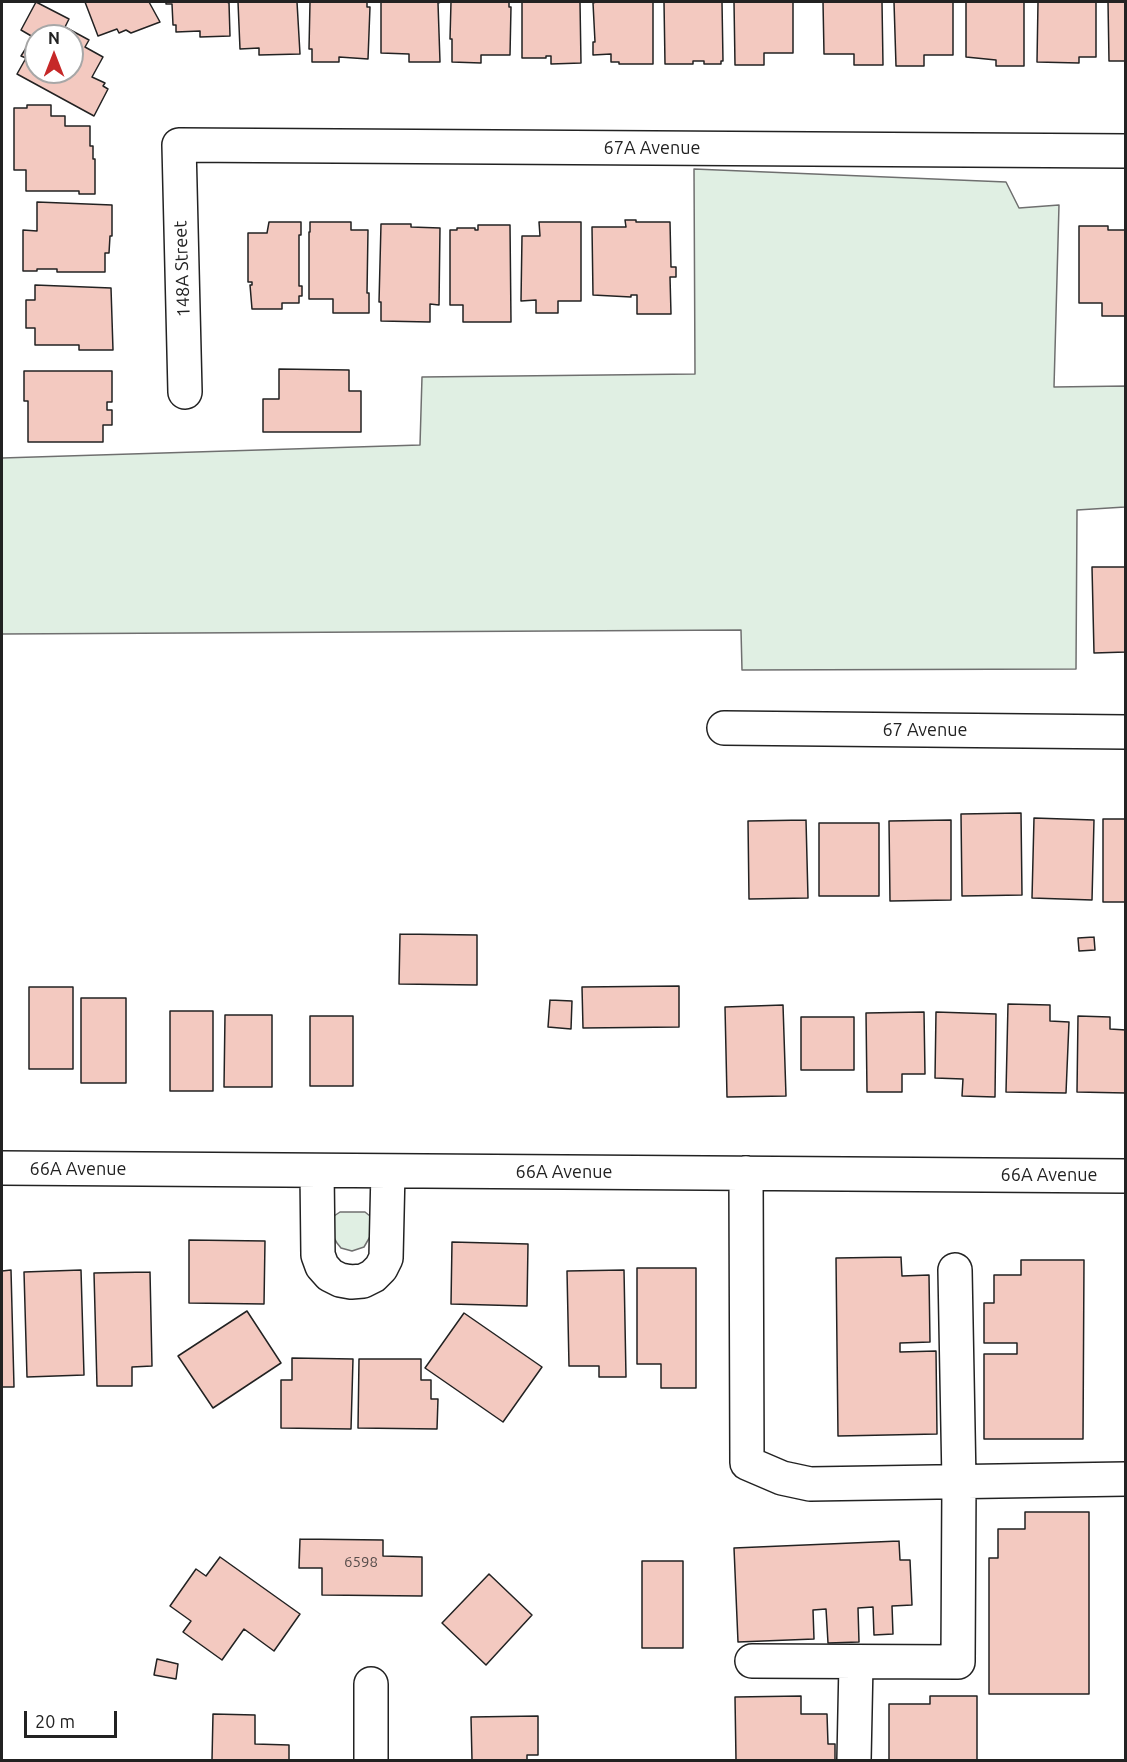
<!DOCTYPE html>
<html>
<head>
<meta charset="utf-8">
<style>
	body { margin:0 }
	#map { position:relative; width:1127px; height:1762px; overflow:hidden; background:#fff; font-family:Ubuntu,sans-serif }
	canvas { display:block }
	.frame { position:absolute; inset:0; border:3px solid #222; pointer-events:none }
	.north { position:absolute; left:24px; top:24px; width:60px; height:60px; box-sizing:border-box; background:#fff; border:2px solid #a7a7a7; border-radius:50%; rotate:0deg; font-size:16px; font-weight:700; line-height:24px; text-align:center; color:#222 }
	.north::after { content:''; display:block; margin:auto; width:21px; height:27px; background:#c62828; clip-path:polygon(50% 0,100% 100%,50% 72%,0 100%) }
	.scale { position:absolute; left:24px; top:1711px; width:93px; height:27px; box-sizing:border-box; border:3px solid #222; border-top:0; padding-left:8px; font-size:18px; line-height:21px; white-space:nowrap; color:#222; -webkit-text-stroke:4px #fff; paint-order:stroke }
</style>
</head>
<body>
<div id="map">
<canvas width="1127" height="1762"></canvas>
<div class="frame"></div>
<div class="north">N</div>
<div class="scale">20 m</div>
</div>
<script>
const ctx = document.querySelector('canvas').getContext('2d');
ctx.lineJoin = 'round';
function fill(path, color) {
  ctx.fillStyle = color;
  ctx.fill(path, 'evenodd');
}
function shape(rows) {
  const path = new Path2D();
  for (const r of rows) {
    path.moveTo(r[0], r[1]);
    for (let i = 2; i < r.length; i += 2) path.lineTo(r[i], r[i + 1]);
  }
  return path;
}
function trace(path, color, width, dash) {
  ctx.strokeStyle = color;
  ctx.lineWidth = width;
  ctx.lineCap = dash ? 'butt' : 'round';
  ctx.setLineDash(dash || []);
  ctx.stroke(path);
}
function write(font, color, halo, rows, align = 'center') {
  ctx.font = font + ' Ubuntu,sans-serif';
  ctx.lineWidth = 4.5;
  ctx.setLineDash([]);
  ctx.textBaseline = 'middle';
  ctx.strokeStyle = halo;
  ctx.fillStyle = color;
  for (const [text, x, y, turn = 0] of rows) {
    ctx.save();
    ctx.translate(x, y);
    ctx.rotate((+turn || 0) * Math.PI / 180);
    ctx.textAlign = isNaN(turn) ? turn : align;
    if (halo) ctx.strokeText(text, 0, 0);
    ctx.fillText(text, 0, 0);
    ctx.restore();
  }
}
const green = shape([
	[694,169,1006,182,1019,208,1059,205,1054,387,1126,386,1125,507,1077,510,1076,669,742,670,741,630,2,634,2,458,420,445,422,377,695,374,694,169],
	[340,1212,365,1212,370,1216,371,1235,364,1247,352,1251,341,1248,337,1243,334,1238,334,1216,340,1212]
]);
const building = shape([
	[36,2,69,19,65,27,89,40,85,47,103,57,92,77,105,83,103,86,108,89,94,116,17,74,26,58,21,56,33,37,21,30,36,2],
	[36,36,72,36,72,72,36,72,36,36],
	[85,2,149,2,160,22,131,33,126,30,119,33,117,29,98,36,85,2],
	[166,2,227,2,229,3,230,36,200,37,200,31,176,32,176,25,173,25,172,4,166,4,166,2],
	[238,2,297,2,300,54,259,55,259,48,240,49,238,2],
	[310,2,367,2,367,7,370,7,368,59,339,57,339,62,312,62,312,49,309,49,310,2],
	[381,2,441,2,438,3,440,62,409,62,409,54,381,53,381,2],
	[451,2,509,2,509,7,511,7,510,55,481,55,481,63,452,62,452,39,450,39,451,2],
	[522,2,580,2,581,63,551,64,551,56,546,56,546,58,522,58,522,2],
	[596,2,653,2,653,64,619,64,619,62,611,62,611,54,593,55,593,42,595,42,593,3,596,2],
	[664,2,722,2,723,61,721,61,721,64,704,64,704,61,693,61,693,64,665,64,664,2],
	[734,2,793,2,793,53,764,53,764,65,735,65,734,2],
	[823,2,882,2,883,65,854,65,854,54,824,54,823,2],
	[894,2,953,2,953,55,924,55,924,66,896,66,894,2],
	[966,2,1024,2,1024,66,996,66,996,60,966,57,966,2],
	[1038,2,1096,2,1096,57,1079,57,1079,63,1037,62,1038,2],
	[1108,2,1126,2,1126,61,1109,61,1108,2],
	[27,105,51,105,51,116,65,116,65,126,90,126,90,146,93,146,93,159,95,159,95,194,79,194,79,191,26,191,26,170,14,170,14,108,27,108,27,105],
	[37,202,112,205,112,236,110,236,109,253,105,253,105,272,57,272,57,269,37,269,37,271,23,271,23,230,37,231,37,202],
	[625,220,636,220,636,222,670,222,671,267,676,267,676,277,670,277,671,314,637,314,637,295,631,295,631,297,593,295,592,227,626,227,625,220],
	[269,222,301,222,301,235,299,235,299,286,302,286,302,296,299,296,299,303,282,303,282,309,252,309,250,285,252,285,252,282,248,282,248,233,267,233,269,222],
	[310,222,351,222,351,230,368,230,367,293,369,293,369,313,333,313,333,299,309,299,309,232,310,232,310,222],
	[539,222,581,222,581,301,558,301,558,313,536,313,536,300,521,301,522,236,540,236,539,222],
	[381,224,411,224,411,227,440,228,439,305,430,304,430,322,381,321,381,302,379,302,381,224],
	[478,225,510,225,511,322,463,322,463,305,450,305,450,230,457,230,457,228,475,228,475,230,478,230,478,225],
	[1079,226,1108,226,1108,230,1126,230,1126,316,1102,316,1102,303,1079,303,1079,226],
	[35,285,111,288,113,350,79,350,79,345,35,345,35,328,26,328,26,300,35,300,35,285],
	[279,369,349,370,349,391,361,391,361,432,263,432,263,399,279,399,279,369],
	[24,371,112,371,112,402,107,402,107,410,112,410,112,425,103,425,103,442,28,442,28,401,24,401,24,371],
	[1092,567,1126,567,1126,652,1094,653,1092,567],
	[1021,813,1022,895,962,896,961,814,1021,813],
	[1034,818,1094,820,1092,900,1032,898,1034,818],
	[1103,819,1126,819,1126,902,1103,902,1103,819],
	[806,820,808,898,749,899,748,821,806,820],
	[951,820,951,900,890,901,889,821,951,820],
	[819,823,879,823,879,896,819,896,819,823],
	[400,934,477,935,477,985,399,984,400,934],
	[1094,937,1095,950,1079,951,1078,938,1094,937],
	[679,986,679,1027,583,1028,582,987,679,986],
	[29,987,73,987,73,1069,29,1069,29,987],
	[81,998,126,998,126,1083,81,1083,81,998],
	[550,1000,572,1001,571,1029,548,1027,550,1000],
	[1008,1004,1050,1005,1050,1021,1069,1022,1066,1093,1006,1092,1008,1004],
	[783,1005,786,1096,727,1097,725,1007,783,1005],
	[170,1011,213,1011,213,1091,170,1091,170,1011],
	[924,1012,925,1074,902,1074,902,1092,867,1092,866,1013,924,1012],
	[936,1012,996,1014,995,1097,962,1096,963,1079,935,1078,936,1012],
	[225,1015,272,1015,272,1087,224,1087,225,1015],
	[310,1016,353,1016,353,1086,310,1086,310,1016],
	[1078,1016,1110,1017,1110,1029,1126,1030,1126,1093,1077,1092,1078,1016],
	[801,1017,854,1017,854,1070,801,1070,801,1017],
	[189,1240,265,1241,264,1304,189,1303,189,1240],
	[452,1242,528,1244,527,1306,451,1304,452,1242],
	[901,1257,902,1276,929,1275,930,1342,900,1343,900,1352,936,1351,937,1434,838,1436,836,1258,901,1257],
	[1021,1260,1084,1260,1083,1439,984,1439,984,1354,1017,1354,1017,1343,984,1343,984,1303,994,1303,994,1275,1021,1275,1021,1260],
	[637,1268,696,1268,696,1388,661,1388,661,1364,637,1364,637,1268],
	[11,1270,14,1387,2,1387,2,1271,11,1270],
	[81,1270,84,1375,27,1377,24,1272,81,1270],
	[624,1270,626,1377,599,1377,599,1366,569,1366,567,1271,624,1270],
	[150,1272,152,1366,132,1367,132,1386,97,1386,94,1273,150,1272],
	[247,1311,281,1363,213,1408,178,1356,247,1311],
	[464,1313,542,1367,503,1422,425,1368,464,1313],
	[292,1358,353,1359,351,1429,281,1428,281,1380,292,1380,292,1358],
	[359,1359,421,1359,421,1380,431,1380,431,1399,438,1399,437,1429,358,1428,359,1359],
	[1025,1512,1089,1512,1089,1694,989,1694,989,1558,998,1558,998,1529,1025,1529,1025,1512],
	[300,1539,383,1540,383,1556,422,1557,422,1596,322,1595,322,1568,299,1568,300,1539],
	[899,1541,900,1560,910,1560,912,1605,892,1606,893,1634,874,1635,873,1607,858,1608,859,1642,828,1643,826,1609,813,1610,814,1639,738,1642,734,1548,899,1541],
	[220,1557,300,1614,274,1651,244,1629,222,1660,183,1632,191,1621,170,1606,196,1569,206,1576,220,1557],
	[642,1561,683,1561,683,1648,642,1648,642,1561],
	[489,1574,532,1615,486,1665,442,1623,489,1574],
	[157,1659,178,1664,176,1679,154,1675,157,1659],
	[801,1696,801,1714,827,1714,828,1744,835,1744,835,1760,736,1760,735,1697,801,1696],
	[930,1696,977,1696,977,1760,889,1760,889,1704,930,1704,930,1696],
	[213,1714,255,1715,255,1744,289,1745,289,1760,212,1760,213,1714],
	[538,1716,538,1755,527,1755,527,1760,472,1760,471,1717,538,1716]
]);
const minor = shape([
	[185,392,179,145,1126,151],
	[724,728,1126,732],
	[2,1168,1126,1176],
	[317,1171,318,1255,322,1266,330,1275,340,1280,351,1282,363,1281,373,1276,381,1268,386,1258,388,1171],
	[746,1173,747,1463,782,1478,810,1484,1126,1479],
	[752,1661,958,1662,959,1482,955,1270],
	[371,1760,371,1684],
	[854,1760,856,1663]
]);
const numberNames = [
	["6598",361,1562]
];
const streetNames = [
	["67A Avenue",652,148],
	["148A Street",182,269,-92],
	["67 Avenue",925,730],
	["66A Avenue",78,1169],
	["66A Avenue",564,1172],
	["66A Avenue",1049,1175]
];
fill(green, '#e0efe3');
trace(green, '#6f6f6f', 1.5);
fill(building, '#f3c9c0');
trace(building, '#222', 1.5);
trace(minor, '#222', 36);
trace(minor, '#fff', 33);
write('15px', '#564c4a', null, numberNames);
write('18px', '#222', '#fff', streetNames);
</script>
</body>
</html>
